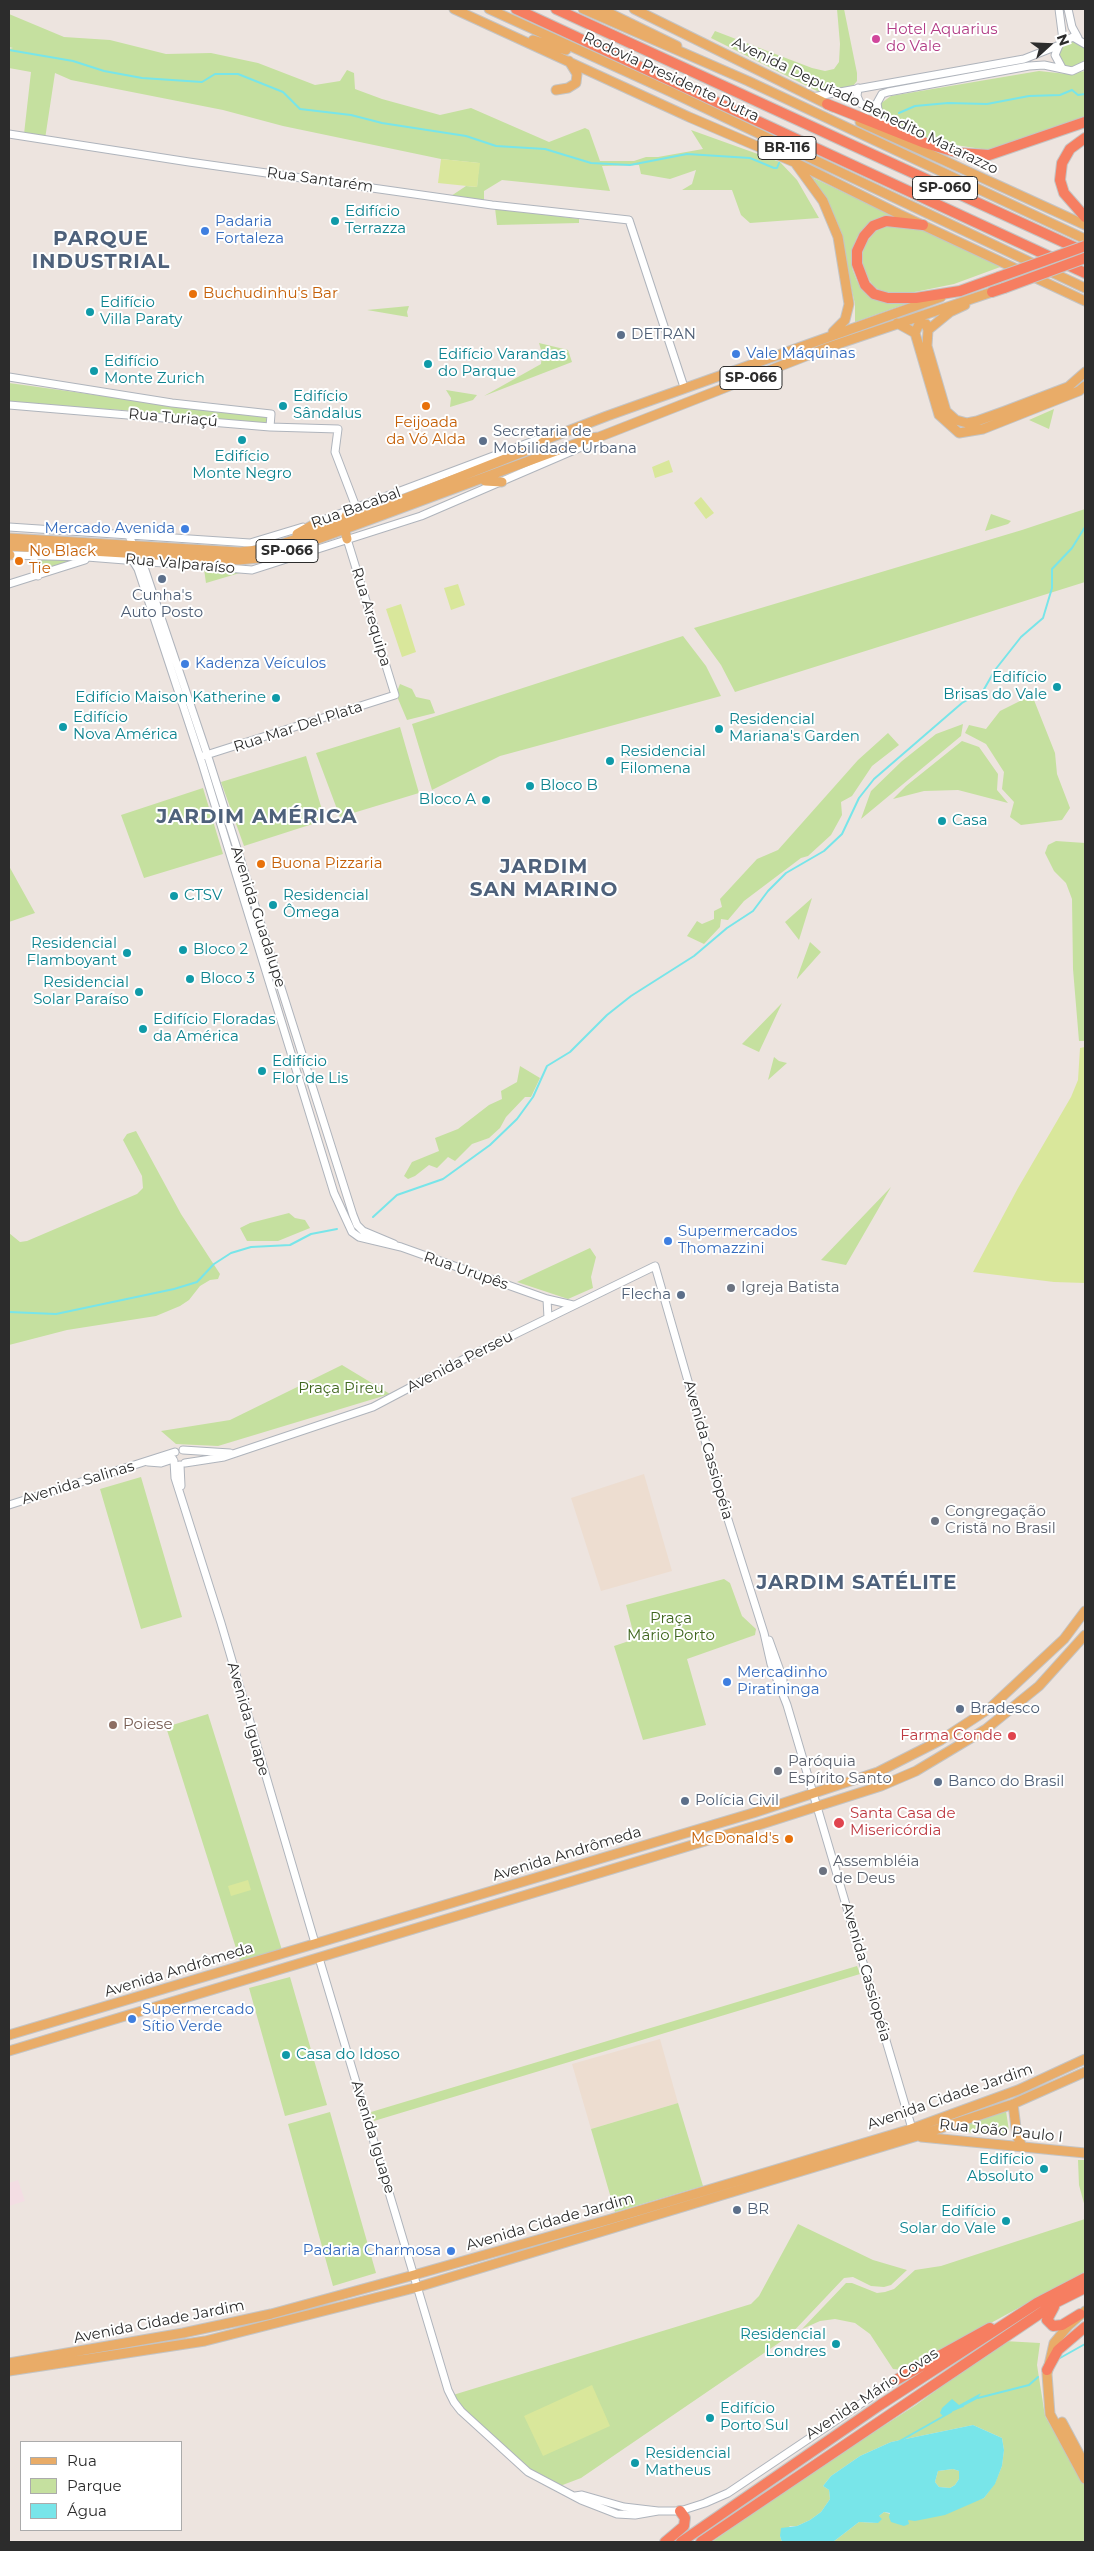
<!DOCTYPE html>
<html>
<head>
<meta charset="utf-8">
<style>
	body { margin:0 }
	#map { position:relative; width:1094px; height:2551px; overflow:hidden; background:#ede4df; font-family:Montserrat,sans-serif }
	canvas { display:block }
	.frame { position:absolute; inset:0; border:10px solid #2c2c2c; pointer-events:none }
	.legend { position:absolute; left:20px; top:2441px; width:162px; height:90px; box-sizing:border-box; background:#fff; border:1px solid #ababab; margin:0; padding:6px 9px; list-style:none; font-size:15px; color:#2c2c2c }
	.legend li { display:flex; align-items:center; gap:10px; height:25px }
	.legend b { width:25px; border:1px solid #ababab }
	.north { position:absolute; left:1024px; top:20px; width:50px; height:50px; -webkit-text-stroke:4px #fff; paint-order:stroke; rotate:70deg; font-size:14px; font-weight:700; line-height:20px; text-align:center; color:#2c2c2c }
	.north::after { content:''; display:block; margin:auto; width:18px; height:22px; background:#2c2c2c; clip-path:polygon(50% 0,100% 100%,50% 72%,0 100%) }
</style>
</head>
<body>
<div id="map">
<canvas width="1094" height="2551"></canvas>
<div class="frame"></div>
<ul class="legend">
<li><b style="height:6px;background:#e9ac68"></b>Rua</li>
<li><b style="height:14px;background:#c5e09f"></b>Parque</li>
<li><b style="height:14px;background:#78e5e9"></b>Água</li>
</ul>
<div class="north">N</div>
</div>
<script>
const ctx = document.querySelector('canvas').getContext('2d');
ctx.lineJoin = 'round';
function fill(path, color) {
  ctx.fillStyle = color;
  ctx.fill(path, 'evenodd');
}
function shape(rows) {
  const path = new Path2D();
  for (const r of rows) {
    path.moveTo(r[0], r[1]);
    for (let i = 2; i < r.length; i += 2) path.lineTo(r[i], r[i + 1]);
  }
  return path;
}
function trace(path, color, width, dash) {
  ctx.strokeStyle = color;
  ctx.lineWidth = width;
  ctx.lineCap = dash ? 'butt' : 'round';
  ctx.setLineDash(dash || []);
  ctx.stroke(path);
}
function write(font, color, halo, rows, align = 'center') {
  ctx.font = font + ' Montserrat,sans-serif';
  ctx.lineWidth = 4;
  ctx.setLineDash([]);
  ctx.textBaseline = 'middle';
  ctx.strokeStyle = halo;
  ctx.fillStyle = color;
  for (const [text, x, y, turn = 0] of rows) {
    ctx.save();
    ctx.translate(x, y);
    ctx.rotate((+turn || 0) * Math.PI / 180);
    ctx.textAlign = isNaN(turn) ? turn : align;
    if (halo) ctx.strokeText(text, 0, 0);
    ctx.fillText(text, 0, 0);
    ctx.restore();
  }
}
const education = shape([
	[644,1474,672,1571,601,1591,571,1498],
	[660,2039,678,2103,591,2129,572,2064]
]);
const medical = shape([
	[18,2180,25,2201,9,2206,9,2183]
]);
const green = shape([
	[837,9,844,9,857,73,857,81,853,86,821,93,711,38,715,31,812,68,825,71,834,69,839,62,840,44],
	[9,14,64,37,110,40,166,54,211,53,258,63,315,85,340,81,347,70,354,73,355,89,382,99,440,115,471,108,549,142,585,128,589,130,600,161,634,161,646,157,658,157,703,149,691,130,780,162,797,180,819,218,750,223,741,215,732,190,682,190,692,184,696,170,670,179,641,174,639,165,602,166,610,191,502,180,484,191,484,200,451,196,466,186,477,187,479,163,441,159,283,126,223,110,71,80,55,73,45,139,24,134,31,72,9,68,9,49,13,48,9,47],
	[1068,39,1085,45,1085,62,1077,68,1063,66,1058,57,1059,47],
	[1039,71,1067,74,1085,71,1085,119,988,150,936,142,884,120,881,116,880,104,891,96],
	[807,175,896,217,870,224,857,237,853,251,852,268,857,281,866,293,894,304,911,302,855,322,855,304,836,221],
	[495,208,579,219,579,223,497,225],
	[896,225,919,228,1003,266,954,284,900,295,885,293,874,287,864,272,861,259,865,244,875,232,884,226],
	[409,306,407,312,408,317,367,310],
	[539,343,568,350,572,362,484,396,541,364,542,353],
	[9,383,176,406,269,415,269,425,122,410,9,403],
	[446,390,477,395,473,400,450,407,451,398],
	[1054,409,1049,429,1029,420],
	[1085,509,1085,582,735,692,721,665,694,628,1022,530],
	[991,514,1011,521,1008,524,985,531],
	[36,557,76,559,40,571],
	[204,569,243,572,206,583],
	[683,636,706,666,721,696,500,756,432,790,412,724],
	[400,684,412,689,416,697,430,700,435,713,407,720,396,694],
	[1032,695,1055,753,1057,774,1070,808,1062,820,1021,825,1010,817,1014,802,1002,789,1004,772,986,744,965,733,969,725,986,729,1000,711],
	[963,724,961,736,861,819,871,791,902,761,936,734],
	[400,727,419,793,340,817,316,753],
	[888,733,899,745,872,766,852,796,841,802,842,815,831,835,808,856,801,858,744,901,728,920,721,919,720,927,704,944,687,936,697,921,702,924,714,919,714,911,722,907,720,899,757,859,778,850,858,760],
	[962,741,979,747,998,774,997,790,1008,803,958,790,924,791,893,799,906,786],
	[306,756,325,820,244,846,221,782],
	[203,788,223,854,144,878,121,815],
	[1056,841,1085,843,1085,1041,1079,1041,1073,969,1072,899,1066,883,1054,871,1045,853,1048,845],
	[9,866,35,913,9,922],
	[812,898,799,940,785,922],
	[810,942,821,952,797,979,797,978],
	[782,1003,759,1052,742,1044],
	[774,1057,779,1061,787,1063,768,1080],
	[520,1066,540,1078,531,1097,525,1097,506,1117,500,1128,489,1138,472,1144,455,1161,448,1157,437,1168,429,1165,415,1176,408,1179,404,1176,412,1162,439,1151,435,1138,458,1129,489,1105,502,1099,501,1091,517,1082],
	[136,1131,181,1214,220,1274,218,1279,210,1280,200,1286,189,1300,180,1306,156,1316,67,1330,9,1345,9,1233,20,1242,27,1241,137,1194,143,1188,142,1176,123,1140,127,1134],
	[891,1187,846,1265,821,1260],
	[289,1213,295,1218,305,1220,310,1228,278,1241,247,1241,240,1228,250,1223],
	[590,1248,596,1257,591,1277,593,1288,568,1299,517,1282],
	[342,1365,390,1394,218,1446,176,1444,161,1431,230,1420],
	[141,1477,182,1617,141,1629,100,1489],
	[724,1579,730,1583,742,1616,756,1629,755,1635,687,1659,706,1725,643,1740,614,1646,635,1639,626,1605],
	[208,1714,282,1950,241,1964,166,1727],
	[857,1966,860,1974,374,2121,371,2112],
	[290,1977,327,2105,285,2116,249,1988],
	[678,2103,703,2186,615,2212,591,2129],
	[1006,2111,1009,2131,1006,2137,950,2130,949,2127],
	[330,2112,376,2273,333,2286,288,2124],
	[1078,2160,1085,2160,1085,2207,1079,2185],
	[1085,2219,1085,2272,904,2370,893,2369,870,2334,855,2323,835,2319,820,2321,802,2329,846,2283,852,2283,877,2293,885,2292,894,2289,915,2270,941,2266],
	[798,2224,873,2260,907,2270,891,2285,884,2287,871,2286,853,2277,844,2278,789,2336,581,2478,560,2486,530,2470,464,2410,453,2395,751,2304,759,2296],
	[1004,2341,1040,2343,1037,2365,1045,2416,1085,2485,1085,2542,833,2542,859,2522,878,2523,879,2516,884,2512,908,2520,984,2498,995,2483,1002,2466,1004,2450,1002,2438,973,2425,891,2442,860,2456,831,2476,823,2486,829,2490,830,2499,821,2512,810,2520,797,2526,790,2526,780,2536,782,2542,712,2542,776,2495,916,2405],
	[953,2469,959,2471,959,2479,955,2485,950,2488,939,2487,935,2482,938,2471]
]);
const pitch = shape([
	[441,159,480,163,477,187,438,183],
	[669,460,673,472,655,478,652,467],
	[701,497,714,513,706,519,694,503],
	[458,584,465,605,451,610,444,588],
	[401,604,416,652,402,657,386,609],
	[1085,1047,1085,1283,1054,1282,973,1272,1018,1188,1071,1097,1078,1080,1080,1048],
	[248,1880,251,1890,231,1896,228,1886],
	[592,2385,610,2426,543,2456,524,2416]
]);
const water = shape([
	[981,2393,977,2399,958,2409,943,2416,940,2413,942,2408,952,2399,959,2405],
	[973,2425,1002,2438,1004,2450,1002,2466,995,2484,984,2498,945,2515,915,2521,908,2520,909,2524,904,2526,891,2522,889,2517,890,2513,884,2512,879,2516,882,2519,878,2523,859,2522,833,2542,782,2542,780,2536,781,2528,797,2526,810,2520,821,2512,830,2499,829,2490,823,2486,831,2476,860,2456,891,2442],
	[953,2469,959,2471,959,2479,955,2485,950,2488,939,2487,935,2482,938,2471]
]);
const stream = shape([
	[9,50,73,61,104,71,142,78,202,82,215,74,238,74,283,92,300,109,351,115,382,123,466,136,496,146,545,149,591,163,630,165,687,154,750,158,774,168,777,168,779,163],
	[899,113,915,106,948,103,987,104,1029,96,1060,95,1072,90,1078,95,1085,94],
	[373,1217,397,1195,443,1179,490,1145,517,1119,533,1097,547,1066,570,1052,607,1015,631,996,694,956,727,928,753,911,768,891,786,873,824,851,842,834,859,798,874,779,962,703,983,691,995,670,1021,637,1043,618,1052,588,1052,569,1072,548,1085,527],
	[9,1312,56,1314,174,1289,197,1282,214,1264,231,1253,251,1247,290,1245,311,1234,337,1229],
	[1060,2358,1085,2344],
	[978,2398,1029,2385,1038,2377],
	[954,2409,963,2406],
	[898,2442,951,2412]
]);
const minor = shape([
	[1059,9,1063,40],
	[1068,9,1072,27,1078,38],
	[1062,68,1055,55,1060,43,1073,37,1085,44],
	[858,88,857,96,860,103,866,106,876,106],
	[812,97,1024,59,1057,46],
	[885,126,879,116,877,103,882,94,888,92,1029,66,1044,65,1072,71,1085,65],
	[9,134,189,162,492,205,629,220,684,387],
	[9,377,172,403,271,414,270,427],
	[9,405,270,427,338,429,335,452,356,507],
	[315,523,536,440,547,439],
	[9,527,250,543,303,527],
	[129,536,145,570,209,760,353,1215,357,1225,363,1231,394,1244],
	[32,552,38,576],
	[9,555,87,557,252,570,421,516,593,442,599,437],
	[133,561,138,569,202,763,334,1193,352,1232,359,1237,401,1247,547,1299,573,1305],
	[9,584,85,560,87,557],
	[203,756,395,695,347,539],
	[547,1299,548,1318],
	[183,1450,230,1453],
	[174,1461,175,1478,221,1623,315,1943],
	[148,1462,161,1463,173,1459],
	[185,1463,224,1457,373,1407,466,1358,655,1266,725,1510,764,1633,771,1664,787,1705,913,2132],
	[180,1465,181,1486],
	[9,1505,175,1452],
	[769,1640,783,1679,783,1690],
	[319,1958,448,2390,454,2402,461,2411,528,2472,581,2500,617,2514,635,2515,658,2511],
	[575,2496,582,2495,624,2507,658,2511,680,2511,705,2503,728,2493,896,2380]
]);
const major = shape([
	[454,9,689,117,794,162,899,214,1085,301],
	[489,9,671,92,1085,288],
	[583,9,748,81,1085,239],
	[601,9,677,46],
	[634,9,833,107],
	[533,40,566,50],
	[556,90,568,88,576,83,577,74,569,61],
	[860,122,1085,225],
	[796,164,823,201,838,237,849,304,845,320,833,332],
	[897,323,915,333,939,415,959,433,983,429,1079,391,1085,386],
	[928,330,927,346,946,411,956,420,967,423,977,421,1005,411,1068,387,1085,372],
	[928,330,950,312,965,305],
	[915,333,919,324,926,324,928,330],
	[485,481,502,482],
	[297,534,318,522],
	[9,538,240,552,267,549,343,523,538,446,547,439,607,416,941,297],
	[347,539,343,523,349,510],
	[9,546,239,560,269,557,591,438,599,437,829,347,992,292],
	[9,554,10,555],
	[9,2035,753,1813,878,1772,941,1740,990,1708,1064,1639,1085,1611],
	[9,2051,765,1823,881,1786,916,1771,986,1729,1039,1686,1085,1635],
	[1013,2104,1017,2136,1022,2146],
	[921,2137,1085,2153],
	[1085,2311,1068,2326,1054,2343,1047,2374,1050,2414,1085,2479],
	[9,2363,183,2333,271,2314,414,2275,611,2219,911,2129,1018,2090,1085,2059],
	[9,2371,205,2341,418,2287,914,2137,1013,2104,1085,2072],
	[1062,2422,1085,2465]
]);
const highway = shape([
	[516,9,1085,273],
	[556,9,1085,252],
	[827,104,925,143,959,153,989,155,1085,122],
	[1085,138,1070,149,1062,163,1060,180,1064,193,1085,217],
	[923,225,886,221,873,226,864,236,857,251,857,264,865,285,874,294,888,298,916,298,960,291,999,277],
	[992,292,1004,288],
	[1054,2307,1047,2320,1053,2326,1062,2325,1080,2314],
	[1047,2370,1058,2350,1085,2327],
	[896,2380,990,2328],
	[665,2542,684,2526,685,2518,680,2511],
	[681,2542,880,2405,1037,2303,1085,2278],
	[701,2542,1057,2302,1085,2288]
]);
const highwayBridge = shape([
	[999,277,1085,246],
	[1004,288,1085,258]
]);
const markers = [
	[876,39,5,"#d1479c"],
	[335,221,5,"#0f9aa8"],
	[205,231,5,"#3f7fe0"],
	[193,294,5,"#e8710a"],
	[90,312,5,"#0f9aa8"],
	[621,335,5,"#5c6f8a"],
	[736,354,5,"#3f7fe0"],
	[428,364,5,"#0f9aa8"],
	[94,371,5,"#0f9aa8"],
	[283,406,5,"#0f9aa8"],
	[426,406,5,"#e8710a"],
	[242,440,5,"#0f9aa8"],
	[483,441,5,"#5c6f8a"],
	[185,529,5,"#3f7fe0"],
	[19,561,5,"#e8710a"],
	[162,579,5,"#5c6f8a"],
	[185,664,5,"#3f7fe0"],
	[1057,687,5,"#0f9aa8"],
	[276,698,5,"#0f9aa8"],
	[63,727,5,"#0f9aa8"],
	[719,729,5,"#0f9aa8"],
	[610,761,5,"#0f9aa8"],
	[530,786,5,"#0f9aa8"],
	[486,800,5,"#0f9aa8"],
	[942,821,5,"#0f9aa8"],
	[261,864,5,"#e8710a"],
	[174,896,5,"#0f9aa8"],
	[273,905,5,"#0f9aa8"],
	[183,950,5,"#0f9aa8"],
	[127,953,5,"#0f9aa8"],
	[190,979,5,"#0f9aa8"],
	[139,992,5,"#0f9aa8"],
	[143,1029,5,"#0f9aa8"],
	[262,1071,5,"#0f9aa8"],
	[668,1241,5,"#3f7fe0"],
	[731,1288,5,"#6b7280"],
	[681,1295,5,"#5c6f8a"],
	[935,1521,5,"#6b7280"],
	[727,1682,5,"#3f7fe0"],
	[960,1709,5,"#5c6f8a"],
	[113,1725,5,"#8d6e63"],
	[1012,1736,5,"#e0444e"],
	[778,1771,5,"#6b7280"],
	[938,1782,5,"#5c6f8a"],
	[685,1801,5,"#5c6f8a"],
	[839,1823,6,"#e0444e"],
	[789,1839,5,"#e8710a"],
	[823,1871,5,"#6b7280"],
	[132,2019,5,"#3f7fe0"],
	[286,2055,5,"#0f9aa8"],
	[1044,2169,5,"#0f9aa8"],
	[737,2210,5,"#5c6f8a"],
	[1006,2221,5,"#0f9aa8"],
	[451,2251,5,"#3f7fe0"],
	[836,2344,5,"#0f9aa8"],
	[710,2418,5,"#0f9aa8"],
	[635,2463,5,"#0f9aa8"]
];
const shields = [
	[787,148,58],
	[945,188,65],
	[751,378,62],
	[287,551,62]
];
const shieldNames = [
	["BR-116",787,148],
	["SP-060",945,188],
	["SP-066",751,378],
	["SP-066",287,551]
];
const hotelNames = [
	["Hotel Aquarius",886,30],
	["do Vale",886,47]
];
const streetNames = [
	["Rodovia Presidente Dutra",671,77,25],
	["Avenida Deputado Benedito Matarazzo",865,106,26],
	["Rua Santarém",320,180,8],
	["Rua Turiaçú",173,418,5],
	["Rua Bacabal",356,508,-20],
	["Rua Valparaíso",180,564,5],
	["Rua Arequipa",371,617,73],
	["Rua Mar Del Plata",298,727,-18],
	["Avenida Guadalupe",258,917,72],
	["Rua Urupês",466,1271,19],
	["Avenida Perseu",460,1362,-27],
	["Avenida Cassiopéia",708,1450,74],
	["Avenida Salinas",78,1483,-17],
	["Avenida Iguape",248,1719,74],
	["Avenida Andrômeda",567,1854,-17],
	["Avenida Andrômeda",179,1970,-17],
	["Avenida Cassiopéia",866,1972,74],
	["Avenida Cidade Jardim",950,2097,-19],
	["Rua João Paulo I",1001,2131,6],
	["Avenida Iguape",373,2137,73],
	["Avenida Cidade Jardim",550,2222,-16],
	["Avenida Cidade Jardim",159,2322,-11],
	["Avenida Mário Covas",872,2394,-33]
];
const cultureNames = [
	["Edifício",345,212],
	["Terrazza",345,229],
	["Edifício",100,303],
	["Villa Paraty",100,320],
	["Edifício Varandas",438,355],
	["do Parque",438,372],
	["Edifício",104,362],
	["Monte Zurich",104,379],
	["Edifício",293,397],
	["Sândalus",293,414],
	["Edifício",242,457,"center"],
	["Monte Negro",242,474,"center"],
	["Edifício",1047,678,"right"],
	["Brisas do Vale",1047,695,"right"],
	["Edifício Maison Katherine",266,698,"right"],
	["Edifício",73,718],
	["Nova América",73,735],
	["Residencial",729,720],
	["Mariana's Garden",729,737],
	["Residencial",620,752],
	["Filomena",620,769],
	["Bloco B",540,786],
	["Bloco A",476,800,"right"],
	["Casa",952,821],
	["CTSV",184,896],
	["Residencial",283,896],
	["Ômega",283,913],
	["Residencial",117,944,"right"],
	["Flamboyant",117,961,"right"],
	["Bloco 2",193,950],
	["Bloco 3",200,979],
	["Residencial",129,983,"right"],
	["Solar Paraíso",129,1000,"right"],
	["Edifício Floradas",153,1020],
	["da América",153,1037],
	["Edifício",272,1062],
	["Flor de Lis",272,1079],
	["Casa do Idoso",296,2055],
	["Edifício",1034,2160,"right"],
	["Absoluto",1034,2177,"right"],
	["Edifício",996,2212,"right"],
	["Solar do Vale",996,2229,"right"],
	["Residencial",826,2335,"right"],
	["Londres",826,2352,"right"],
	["Edifício",720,2409],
	["Porto Sul",720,2426],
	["Residencial",645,2454],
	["Matheus",645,2471]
];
const shopNames = [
	["Padaria",215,222],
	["Fortaleza",215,239],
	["Vale Máquinas",746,354],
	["Mercado Avenida",175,529,"right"],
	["Kadenza Veículos",195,664],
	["Supermercados",678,1232],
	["Thomazzini",678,1249],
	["Mercadinho",737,1673],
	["Piratininga",737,1690],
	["Supermercado",142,2010],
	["Sítio Verde",142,2027],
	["Padaria Charmosa",441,2251,"right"]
];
const foodNames = [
	["Buchudinhu's Bar",203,294],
	["Feijoada",426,423,"center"],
	["da Vó Alda",426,440,"center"],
	["No Black",29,552],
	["Tie",29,569],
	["Buona Pizzaria",271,864],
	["McDonald's",779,1839,"right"]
];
const serviceNames = [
	["DETRAN",631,335],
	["Secretaria de",493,432],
	["Mobilidade Urbana",493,449],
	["Cunha's",162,596,"center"],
	["Auto Posto",162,613,"center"],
	["Flecha",671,1295,"right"],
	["Bradesco",970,1709],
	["Banco do Brasil",948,1782],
	["Polícia Civil",695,1801],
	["BR",747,2210]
];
const worshipNames = [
	["Igreja Batista",741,1288],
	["Congregação",945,1512],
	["Cristã no Brasil",945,1529],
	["Paróquia",788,1762],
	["Espírito Santo",788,1779],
	["Assembléia",833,1862],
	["de Deus",833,1879]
];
const parkNames = [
	["Praça Pireu",341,1389],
	["Praça",671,1619],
	["Mário Porto",671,1636]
];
const educationNames = [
	["Poiese",123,1725]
];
const healthNames = [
	["Farma Conde",1002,1736],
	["Santa Casa de",850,1814,"left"],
	["Misericórdia",850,1831,"left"]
];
const districtNames = [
	["PARQUE",101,239],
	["INDUSTRIAL",101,262],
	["JARDIM AMÉRICA",257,817],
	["JARDIM",544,867],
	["SAN MARINO",544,890],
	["JARDIM SATÉLITE",857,1583]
];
fill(education, '#edddd0');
fill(medical, '#f3dde3');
fill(green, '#c5e09f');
fill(pitch, '#d9e79b');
fill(water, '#78e5e9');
trace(stream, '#78e5e9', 2);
trace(minor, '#afb4bc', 9);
trace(major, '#c4c4c4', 11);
trace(highway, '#c4c4c4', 12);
trace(minor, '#fff', 7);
trace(major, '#e9ac68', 9);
trace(highway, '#f67e61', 10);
trace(highwayBridge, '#c4c4c4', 12, []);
trace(highwayBridge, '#f67e61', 10);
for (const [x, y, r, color] of markers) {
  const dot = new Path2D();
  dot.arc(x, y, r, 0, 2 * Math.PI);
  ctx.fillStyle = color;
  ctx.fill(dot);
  trace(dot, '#fff', 2);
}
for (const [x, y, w] of shields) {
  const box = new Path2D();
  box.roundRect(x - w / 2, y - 11.5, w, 23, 4);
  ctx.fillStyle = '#fff';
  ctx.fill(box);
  trace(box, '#2c2c2c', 1);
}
write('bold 14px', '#2c2c2c', null, shieldNames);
write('15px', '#b23c85', '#fff', hotelNames, 'left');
write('15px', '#2c2c2c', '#fff', streetNames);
write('15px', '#0d838f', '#fff', cultureNames, 'left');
write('15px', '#366cbe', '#fff', shopNames, 'left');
write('15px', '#c56008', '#fff', foodNames, 'left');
write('15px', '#4e5e75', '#fff', serviceNames, 'left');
write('15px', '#5b616d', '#fff', worshipNames, 'left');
write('15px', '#3f661f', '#fff', parkNames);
write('15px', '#785e54', '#fff', educationNames, 'left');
write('15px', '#be3a42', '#fff', healthNames, 'right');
ctx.letterSpacing = '1px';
write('bold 20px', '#4e617b', '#fff', districtNames);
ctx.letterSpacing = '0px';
</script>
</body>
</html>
